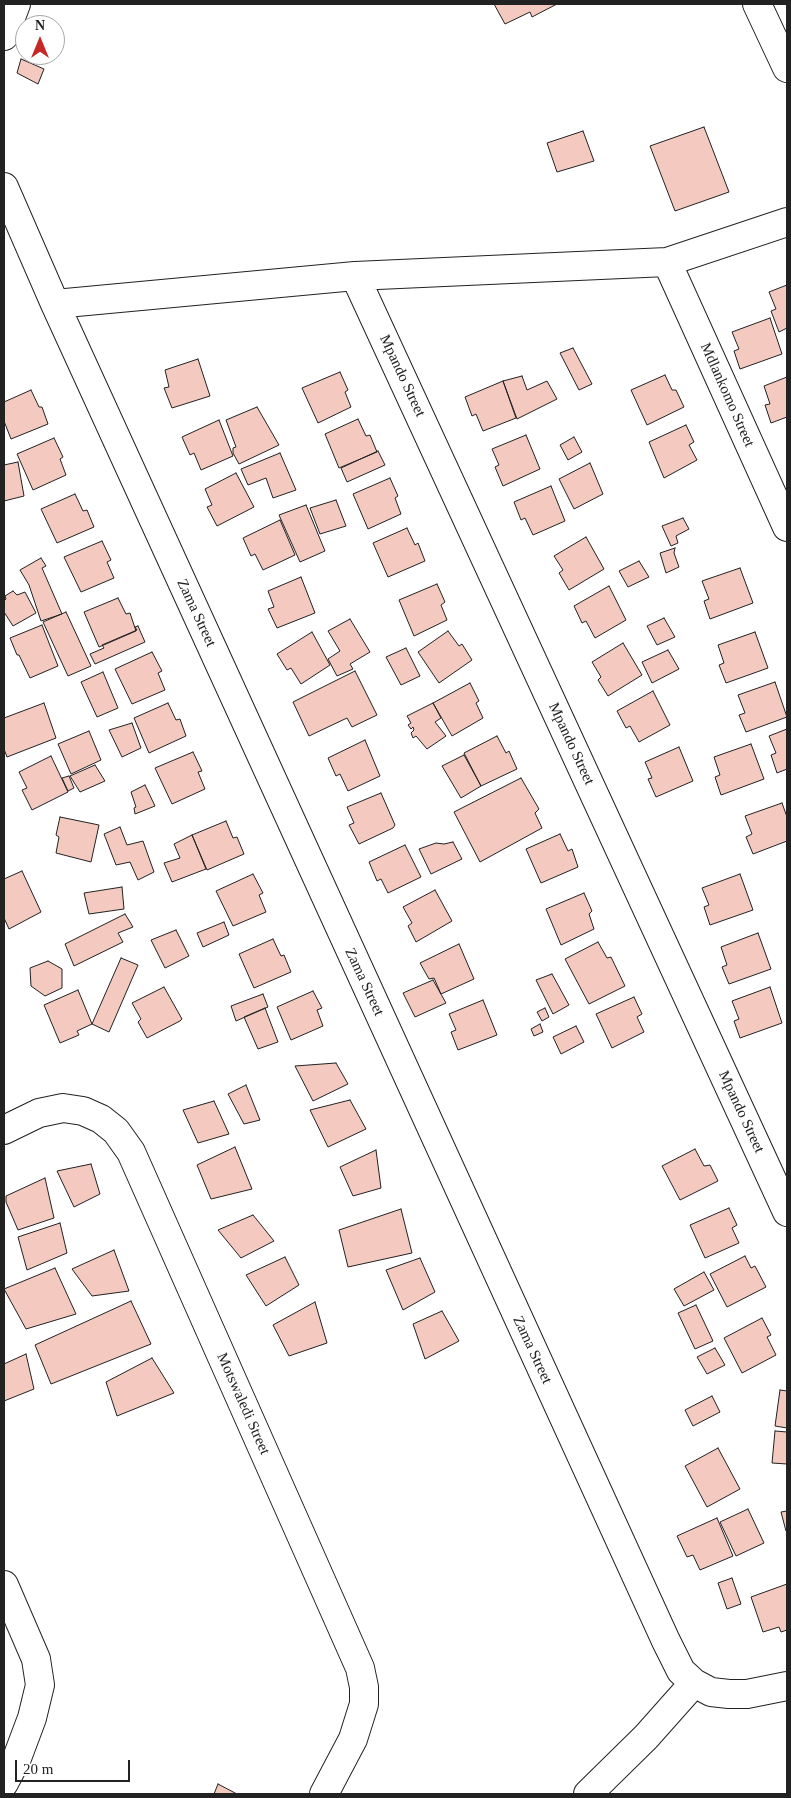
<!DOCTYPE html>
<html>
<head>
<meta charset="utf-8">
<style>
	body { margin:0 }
	#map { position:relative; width:791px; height:1798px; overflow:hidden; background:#fff; font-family:Georgia,serif }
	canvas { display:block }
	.frame { position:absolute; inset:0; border:5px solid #222; pointer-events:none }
	.north { position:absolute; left:15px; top:15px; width:50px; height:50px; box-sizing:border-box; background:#fff; border:1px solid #a7a7a7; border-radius:50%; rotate:0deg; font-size:14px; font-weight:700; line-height:20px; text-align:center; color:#222 }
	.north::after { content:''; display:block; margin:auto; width:18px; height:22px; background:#c62828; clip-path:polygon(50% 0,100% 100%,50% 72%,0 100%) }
	.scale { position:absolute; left:15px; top:1760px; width:115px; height:22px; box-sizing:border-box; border:2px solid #222; border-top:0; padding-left:6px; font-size:15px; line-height:18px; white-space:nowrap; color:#222; -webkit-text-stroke:4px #fff; paint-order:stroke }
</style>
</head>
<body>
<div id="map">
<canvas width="791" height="1798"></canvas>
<div class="frame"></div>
<div class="north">N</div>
<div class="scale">20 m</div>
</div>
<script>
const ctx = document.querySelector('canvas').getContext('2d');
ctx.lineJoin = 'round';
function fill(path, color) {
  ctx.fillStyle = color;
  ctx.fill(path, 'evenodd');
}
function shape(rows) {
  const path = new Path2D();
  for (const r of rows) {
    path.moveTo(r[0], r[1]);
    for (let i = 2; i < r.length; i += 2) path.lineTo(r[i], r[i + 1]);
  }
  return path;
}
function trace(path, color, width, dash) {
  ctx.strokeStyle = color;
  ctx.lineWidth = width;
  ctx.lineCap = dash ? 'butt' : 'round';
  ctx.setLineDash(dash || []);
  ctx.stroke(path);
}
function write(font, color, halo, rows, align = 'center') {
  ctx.font = font + ' Georgia,serif';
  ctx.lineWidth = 4;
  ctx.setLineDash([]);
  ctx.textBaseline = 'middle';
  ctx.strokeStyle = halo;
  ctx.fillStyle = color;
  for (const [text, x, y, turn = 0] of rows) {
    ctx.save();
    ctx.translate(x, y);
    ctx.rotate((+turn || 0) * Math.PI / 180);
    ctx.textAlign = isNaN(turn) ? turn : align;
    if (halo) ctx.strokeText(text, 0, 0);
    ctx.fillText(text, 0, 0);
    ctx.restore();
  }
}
const building = shape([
	[494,4,557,4,532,17,530,12,505,24,494,4],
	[21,59,44,69,38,84,17,73,21,59],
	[704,127,729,192,675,211,650,146,704,127],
	[583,131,594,161,557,172,547,143,583,131],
	[787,285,787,328,779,332,771,311,776,309,769,292,787,285],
	[770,318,782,354,740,369,734,351,739,349,732,332,770,318],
	[573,348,592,384,579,390,560,353,573,348],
	[198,359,210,396,172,408,164,388,169,387,165,370,198,359],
	[340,372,348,390,345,392,351,407,318,423,302,388,340,372],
	[665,375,672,390,676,390,684,407,647,425,631,390,665,375],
	[522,376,527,390,547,381,557,399,517,419,503,381,522,376],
	[787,377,787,417,771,423,765,405,770,404,764,386,787,377],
	[503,381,516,418,483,431,476,414,472,416,465,397,503,381],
	[31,390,39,407,42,407,48,424,11,439,4,421,4,402,31,390],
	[257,407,279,445,239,464,233,453,233,448,236,447,226,420,257,407],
	[358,419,366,436,370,435,377,452,339,468,325,434,358,419],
	[219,420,233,456,201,470,194,453,190,455,182,437,219,420],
	[686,425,694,442,689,445,697,460,664,478,649,442,686,425],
	[526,435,540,469,503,486,495,467,499,465,492,449,526,435],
	[574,437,582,452,568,460,560,445,574,437],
	[54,438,63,457,60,459,66,475,33,490,17,454,54,438],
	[378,451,385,465,347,482,341,468,378,451],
	[280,453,296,490,273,498,266,478,248,485,241,469,280,453],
	[18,462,24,496,4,501,4,465,18,462],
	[590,463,603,494,574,509,559,479,590,463],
	[236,473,254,507,217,526,207,507,212,505,205,489,236,473],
	[390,478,398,496,395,498,401,514,368,529,353,494,390,478],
	[551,486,565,521,533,535,525,518,521,520,514,502,551,486],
	[75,494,83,511,87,510,94,527,57,543,41,509,75,494],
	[336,500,346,526,320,534,310,508,336,500],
	[306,505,325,551,300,562,279,515,306,505],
	[683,518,689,529,676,536,678,543,671,546,662,526,683,518],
	[280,520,295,555,263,570,255,554,251,556,243,538,280,520],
	[407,528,415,545,418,543,425,561,388,577,373,543,407,528],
	[586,537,604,569,569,590,559,573,563,570,554,556,586,537],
	[102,541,111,560,107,562,114,578,81,592,64,557,102,541],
	[675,548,674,553,679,567,666,573,660,553,675,548],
	[41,558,46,566,42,568,62,614,41,621,29,585,20,570,41,558],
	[639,561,649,577,628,587,619,571,639,561],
	[740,568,753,603,710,619,704,601,709,599,702,581,740,568],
	[301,577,315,613,277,628,268,609,274,607,268,591,301,577],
	[437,584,445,602,441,605,447,620,414,636,399,600,437,584],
	[609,586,626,620,595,638,586,621,582,623,574,606,609,586],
	[13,591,17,595,25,592,36,613,13,626,4,612,4,601,6,599,5,596,13,591],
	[118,598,126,614,130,613,136,631,99,647,84,612,118,598],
	[66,612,91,666,68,676,43,622,66,612],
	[664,618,675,637,657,645,647,626,664,618],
	[350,619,370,652,350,664,353,669,337,676,328,659,340,651,328,631,350,619],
	[42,625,58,666,30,678,19,655,17,655,10,638,42,625],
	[138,626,145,642,95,664,90,654,104,648,102,645,137,630,135,627,138,626],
	[448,631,459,646,462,644,472,660,439,683,418,652,448,631],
	[312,632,330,665,301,684,291,668,287,670,277,654,312,632],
	[755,632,768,668,726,683,719,665,724,663,718,645,755,632],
	[623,643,642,675,608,696,598,680,601,677,592,662,623,643],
	[406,648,420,676,401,685,386,657,406,648],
	[668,650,679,669,652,683,642,662,668,650],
	[152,652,162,671,158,673,165,690,132,704,115,669,152,652],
	[355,671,377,715,352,727,347,718,309,736,293,702,355,671],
	[103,672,118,708,97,717,81,682,103,672],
	[775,682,787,717,746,732,739,715,745,713,738,695,775,682],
	[470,683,479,701,476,703,483,718,452,736,433,703,470,683],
	[653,691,670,725,639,742,630,726,626,728,617,711,653,691],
	[44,703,56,738,7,757,4,749,4,718,44,703],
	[168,703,176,720,180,719,186,736,149,753,134,718,168,703],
	[433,703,441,718,435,722,446,736,427,749,416,736,413,738,411,733,414,730,413,727,411,729,408,725,411,723,407,716,433,703],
	[132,723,141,748,122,757,109,730,132,723],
	[787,729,787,769,777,773,771,755,776,753,769,736,787,729],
	[89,731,101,760,71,774,58,744,89,731],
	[497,736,506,753,509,751,517,769,481,786,464,753,497,736],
	[365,740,380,776,348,791,340,774,336,776,328,758,365,740],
	[751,744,764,779,721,795,715,777,720,775,714,757,751,744],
	[679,747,693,781,656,797,648,779,652,778,645,762,679,747],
	[193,752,202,771,198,772,205,789,172,804,155,768,193,752],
	[464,755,481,786,461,798,442,766,464,755],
	[51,756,68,792,32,810,22,790,27,788,19,772,51,756],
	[95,765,105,781,80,792,70,776,95,765],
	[69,776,74,788,68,791,62,778,69,776],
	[521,778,539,809,535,813,542,828,480,862,454,812,521,778],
	[145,785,155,806,135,814,134,808,136,807,131,792,145,785],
	[381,793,395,825,393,828,359,844,349,825,354,823,347,807,381,793],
	[782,803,787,817,787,841,753,854,746,837,752,834,745,816,782,803],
	[60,817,99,825,91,862,56,853,59,837,56,835,60,817],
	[226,821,233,838,237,837,244,854,207,870,192,835,226,821],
	[120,827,127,845,143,841,154,872,138,880,130,862,116,865,104,834,120,827],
	[560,834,568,851,572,849,578,867,541,883,526,849,560,834],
	[192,835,206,869,172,882,164,863,180,858,174,844,192,835],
	[453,842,462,859,431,874,419,849,436,843,444,844,453,842],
	[405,845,421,877,388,893,381,879,377,881,369,862,405,845],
	[22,871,41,912,9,929,4,918,4,879,22,871],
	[253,874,263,893,259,895,266,912,233,926,216,891,253,874],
	[740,874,753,910,710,925,704,907,709,905,702,888,740,874],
	[122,887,124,909,89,914,84,893,122,887],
	[435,890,452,921,416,942,408,926,412,923,403,907,435,890],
	[584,893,592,911,589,914,594,929,561,945,546,909,584,893],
	[125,914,133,927,118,933,123,942,74,966,65,944,125,914],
	[224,922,229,935,203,947,197,933,224,922],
	[176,930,189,956,165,968,151,940,176,930],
	[758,933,771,969,729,984,722,967,727,965,721,947,758,933],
	[273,939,281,956,284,955,291,972,254,988,239,954,273,939],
	[598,942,607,958,611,957,625,986,589,1004,565,959,598,942],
	[459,944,474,979,441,994,434,978,429,979,420,963,459,944],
	[121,958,138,965,109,1032,92,1024,121,958],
	[48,961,62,969,62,988,45,996,31,986,30,968,48,961],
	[552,974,569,1005,553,1014,536,980,552,974],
	[433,980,446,1003,415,1017,403,993,433,980],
	[164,987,182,1019,180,1021,147,1038,138,1022,141,1019,132,1003,164,987],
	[770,987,782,1023,740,1038,734,1021,739,1019,732,1001,770,987],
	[78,990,92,1024,77,1031,79,1035,60,1043,44,1005,78,990],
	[313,991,322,1008,317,1010,323,1026,291,1040,277,1007,313,991],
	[263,994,268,1007,236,1021,231,1006,263,994],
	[634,997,642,1014,637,1017,644,1032,612,1048,596,1014,634,997],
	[483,1000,497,1035,458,1050,451,1032,456,1030,449,1014,483,1000],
	[265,1008,278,1042,258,1049,244,1017,265,1008],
	[545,1008,549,1017,542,1021,537,1012,545,1008],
	[540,1024,543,1032,534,1036,531,1029,540,1024],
	[576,1026,584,1042,561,1054,553,1037,576,1026],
	[336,1063,348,1084,313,1101,295,1066,336,1063],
	[246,1085,260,1120,244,1124,228,1094,246,1085],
	[350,1100,366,1129,328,1147,310,1110,350,1100],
	[214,1101,229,1134,198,1143,183,1110,214,1101],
	[235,1147,252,1189,211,1199,197,1165,235,1147],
	[695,1149,704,1166,710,1165,718,1181,680,1200,662,1166,695,1149],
	[376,1150,381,1188,353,1196,340,1167,376,1150],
	[91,1164,100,1194,74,1207,57,1171,91,1164],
	[45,1178,54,1218,18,1230,6,1202,6,1196,45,1178],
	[729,1208,737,1225,732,1228,739,1243,705,1258,690,1225,729,1208],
	[401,1209,412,1253,348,1267,339,1230,401,1209],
	[253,1215,274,1241,241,1258,218,1230,253,1215],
	[60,1223,67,1253,27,1270,18,1237,60,1223],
	[114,1250,129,1291,92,1296,72,1269,114,1250],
	[745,1256,751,1268,755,1266,766,1287,727,1307,710,1274,745,1256],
	[285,1257,299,1285,266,1306,246,1275,285,1257],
	[420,1258,435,1292,403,1310,386,1270,420,1258],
	[55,1268,76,1314,26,1329,4,1289,55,1268],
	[704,1272,714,1290,684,1306,674,1289,704,1272],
	[131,1301,151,1344,51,1384,35,1345,131,1301],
	[315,1302,327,1343,289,1356,273,1325,315,1302],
	[696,1305,713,1341,695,1349,678,1313,696,1305],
	[442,1311,459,1341,425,1359,413,1324,442,1311],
	[762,1318,771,1335,767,1337,776,1355,742,1373,724,1338,762,1318],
	[715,1348,725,1365,707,1374,697,1357,715,1348],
	[26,1354,34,1389,4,1401,4,1364,26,1354],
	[152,1358,174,1393,117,1416,106,1382,152,1358],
	[780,1390,787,1391,787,1428,775,1426,780,1390],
	[712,1396,720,1412,693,1426,685,1410,712,1396],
	[775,1431,787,1432,787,1464,772,1463,775,1431],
	[718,1448,740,1489,707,1507,685,1466,718,1448],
	[748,1509,764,1543,736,1556,720,1522,748,1509],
	[787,1511,787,1531,786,1531,781,1512,787,1511],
	[717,1518,733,1556,700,1570,693,1555,687,1557,677,1536,717,1518],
	[732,1578,741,1604,727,1609,718,1583,732,1578],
	[787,1584,787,1630,781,1632,779,1627,763,1632,751,1597,787,1584],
	[218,1784,237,1794,214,1794,218,1784]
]);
const minor = shape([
	[757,4,787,68],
	[4,36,16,4],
	[4,187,55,304,666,1641,681,1671,694,1683,711,1692,729,1694,747,1694,787,1686],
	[667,262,787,527],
	[355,276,787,1212],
	[55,304,355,276,667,262,787,222],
	[4,1130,39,1113,63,1108,83,1111,101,1119,116,1131,131,1152,360,1668,364,1687,364,1704,353,1739,324,1794],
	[4,1585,36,1659,40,1685,32,1718,17,1758,4,1783],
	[588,1794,646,1737,694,1683]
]);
const streetNames = [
	["Mpando Street",402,376,65],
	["Mdlankomo Street",727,395,66],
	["Zama Street",196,613,65],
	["Mpando Street",571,744,65],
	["Zama Street",364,982,65],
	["Mpando Street",741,1112,65],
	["Zama Street",532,1350,65],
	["Motswaledi Street",243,1404,66]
];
fill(building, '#f3c9c0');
trace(building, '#222', 1);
trace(minor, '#222', 30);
trace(minor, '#fff', 28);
write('15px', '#222', '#fff', streetNames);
</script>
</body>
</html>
